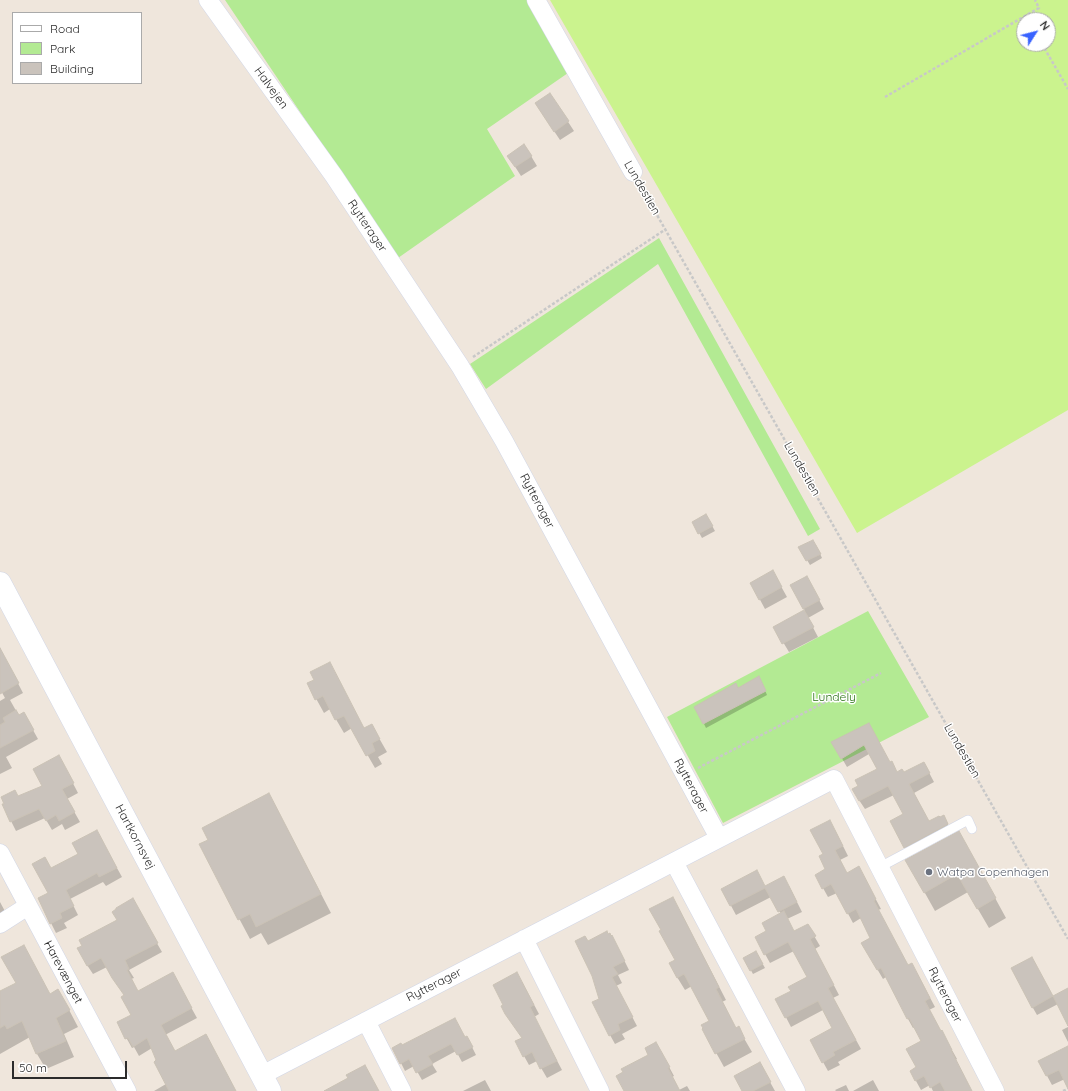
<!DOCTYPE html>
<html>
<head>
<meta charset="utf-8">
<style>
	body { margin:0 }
	#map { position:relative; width:1068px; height:1091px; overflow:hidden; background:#efe6dc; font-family:Quicksand,sans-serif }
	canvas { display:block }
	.legend { position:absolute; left:12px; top:12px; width:130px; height:72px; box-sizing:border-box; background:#fff; border:1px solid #aaa; margin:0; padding:5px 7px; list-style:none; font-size:12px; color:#2b2b2b }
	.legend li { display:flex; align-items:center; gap:8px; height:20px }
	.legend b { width:20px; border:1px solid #aaa }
	.north { position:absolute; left:1016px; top:12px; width:40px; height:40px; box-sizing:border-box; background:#fff; border:1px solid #aaa; border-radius:50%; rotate:54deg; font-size:11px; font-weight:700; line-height:16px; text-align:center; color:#2b2b2b }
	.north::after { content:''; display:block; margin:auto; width:14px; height:18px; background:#3963ff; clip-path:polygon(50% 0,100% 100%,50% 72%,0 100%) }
	.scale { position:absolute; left:12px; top:1061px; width:115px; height:18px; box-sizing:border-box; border:2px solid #2b2b2b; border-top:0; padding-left:5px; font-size:12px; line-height:14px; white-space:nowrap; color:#2b2b2b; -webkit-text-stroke:3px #fff; paint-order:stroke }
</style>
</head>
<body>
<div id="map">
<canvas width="1068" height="1091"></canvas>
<ul class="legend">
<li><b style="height:5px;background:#fff"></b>Road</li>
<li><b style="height:11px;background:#b3ea93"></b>Park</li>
<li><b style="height:11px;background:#cac3bc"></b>Building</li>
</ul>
<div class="north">N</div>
<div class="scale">50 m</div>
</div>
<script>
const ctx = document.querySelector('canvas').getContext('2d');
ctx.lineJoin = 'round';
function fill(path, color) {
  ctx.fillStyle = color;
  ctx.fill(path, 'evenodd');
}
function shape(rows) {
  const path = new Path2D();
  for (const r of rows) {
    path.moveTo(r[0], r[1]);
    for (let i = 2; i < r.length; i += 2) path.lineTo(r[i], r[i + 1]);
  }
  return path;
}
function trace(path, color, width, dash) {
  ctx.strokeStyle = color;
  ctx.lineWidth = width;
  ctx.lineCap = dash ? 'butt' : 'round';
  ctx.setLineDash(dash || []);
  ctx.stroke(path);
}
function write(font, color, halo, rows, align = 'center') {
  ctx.font = font + ' Quicksand,sans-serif';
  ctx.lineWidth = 3;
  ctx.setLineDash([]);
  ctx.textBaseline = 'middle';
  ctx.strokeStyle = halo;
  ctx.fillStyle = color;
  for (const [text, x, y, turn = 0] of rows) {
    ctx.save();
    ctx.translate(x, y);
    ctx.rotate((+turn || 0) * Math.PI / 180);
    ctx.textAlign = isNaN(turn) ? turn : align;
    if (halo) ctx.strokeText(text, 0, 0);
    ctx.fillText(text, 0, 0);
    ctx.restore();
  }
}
const green = shape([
	[225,0,527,0,568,73,487,129,515,176,398,258],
	[659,238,820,529,808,536,658,264,486,389,470,364],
	[868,611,929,717,723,823,667,717]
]);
const pitch = shape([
	[550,0,1068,0,1068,410,857,533],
	[1024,20,1048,20,1048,44,1024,44]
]);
const shadow = shape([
	[550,94,574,131,560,140,536,104],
	[531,156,537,166,521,176,514,165],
	[706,515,715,531,702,538,693,522],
	[816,545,822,558,810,565,800,548],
	[773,572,787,597,765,609,751,583],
	[791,585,812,587,824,609,808,618,818,637,789,652,774,627,805,611],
	[0,656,8,664,23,693,10,700,19,716,24,714,38,739,6,757,12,768,0,774,0,701,5,698,0,689],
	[761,681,767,695,706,728,704,724,738,689],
	[308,684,364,729,379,738,387,752,378,757,382,764,375,768,352,728,344,733,330,709,324,713],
	[869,725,890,764,897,773,903,773,924,763,934,782,914,793,929,822,944,816,952,833,910,856,905,847,905,814,894,795,865,809,859,800,859,786,878,770,869,754,847,767,833,743],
	[64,766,78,793,67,799,80,822,65,830,62,824,52,830,45,818,16,831,3,805,43,786],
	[269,794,331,913,268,945,261,933,250,939,200,845,209,840],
	[835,830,848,856,840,860,847,874,864,877,881,909,878,910,908,966,917,973,935,1007,929,1010,941,1032,947,1041,957,1059,955,1060,971,1091,933,1091,930,1085,921,1090,916,1081,911,1071,917,1068,923,1041,915,1027,913,1028,908,1019,886,977,883,979,862,943,871,938,861,918,853,923,837,893,828,897,823,888,827,869,824,855],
	[102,841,122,877,106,886,103,882,70,899,78,915,64,923,67,928,56,933,39,899,49,893,51,869],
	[970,852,1006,918,989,928,968,892,935,911,907,861],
	[789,886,802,912,787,919,794,932,813,934,820,946,815,949,839,995,833,998,861,1049,838,1062,840,1065,828,1071,823,1062,834,1029,823,1010,791,1027,777,1000,792,991,808,978,794,951,770,963,765,954,767,932,781,914,771,897,736,915,722,889],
	[132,900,162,952,129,970,134,978,131,979,138,992,177,982,197,1018,165,1035,175,1052,236,1091,154,1091,166,1084,152,1048,139,1056,134,1047,132,1048,118,1023,132,1016,125,996,107,967,93,974,87,965],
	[0,902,7,915,0,919],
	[680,911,726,1000,722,1002,736,1029,738,1028,752,1052,724,1067,703,1029,710,1021,692,986,685,990,677,977,676,960],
	[587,942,617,946,629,970,618,975,622,983,616,986,637,1026,622,1034,625,1039,615,1044,610,1035,600,999],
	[756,952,765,968,753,974,744,958],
	[1032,958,1053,997,1068,989,1068,1021,1058,1004,1037,1015,1033,1008,1012,969],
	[522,982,539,1014,534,1017,562,1070,547,1078,537,1061,529,1065,524,1056],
	[0,993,50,995,67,1006,78,1027,64,1034,74,1057,46,1069,37,1054,30,1037,0,1054],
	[1068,1027,1068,1042,1062,1030],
	[465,1039,471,1045,476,1055,462,1062,456,1051,432,1064,437,1072,422,1080,414,1066,405,1071,401,1063,402,1046],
	[656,1043,674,1076,672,1077,679,1090,687,1086,690,1091,625,1091],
	[1068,1047,1068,1083,1065,1079,1052,1085,1039,1061],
	[765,1073,775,1091,743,1091],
	[485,1080,491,1091,463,1091],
	[873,1080,879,1091,853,1091],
	[846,1085,849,1091,836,1091,835,1090]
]);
const building = shape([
	[550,93,569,121,554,132,535,103,550,93],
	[524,144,532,156,515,167,507,156,524,144],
	[706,514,713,526,698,534,692,522,706,514],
	[813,540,821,554,806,561,798,547,813,540],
	[773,570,782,587,759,600,750,583,773,570],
	[807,576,820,600,803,609,790,585,807,576],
	[804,610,814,627,782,644,773,627,804,610],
	[0,648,19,683,0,694,0,648],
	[330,662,364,728,372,724,380,739,372,743,375,751,366,756,344,716,335,720,323,696,315,700,307,683,314,680,310,672,330,662],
	[759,676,766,691,703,724,694,707,736,683,738,688,759,676],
	[16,710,19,715,24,712,34,730,0,748,0,725,5,722,3,718,16,710],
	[869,723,890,762,892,761,897,772,902,769,904,772,924,762,930,773,909,784,929,821,939,816,940,817,944,815,948,824,904,848,890,821,903,814,888,786,859,801,852,789,858,786,855,780,877,769,864,745,841,759,831,742,869,723],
	[59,755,74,783,62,789,75,812,59,821,56,815,46,821,39,809,10,822,2,804,4,804,1,797,15,790,18,796,42,786,33,769,59,755],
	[269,793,321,894,256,927,250,914,238,920,199,844,208,840,202,828,269,793],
	[830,820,843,846,835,850,847,873,859,866,876,899,874,901,908,965,912,963,930,998,925,1001,941,1031,942,1030,952,1050,951,1050,972,1091,945,1091,940,1082,930,1088,924,1076,915,1081,910,1071,916,1067,906,1049,921,1041,909,1018,907,1019,881,968,877,970,861,943,870,938,856,909,847,914,831,884,822,889,815,875,825,869,819,856,823,854,810,830,830,820],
	[97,830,117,868,99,877,97,873,66,890,74,906,60,913,62,918,50,924,38,898,48,893,32,864,45,857,51,868,78,854,72,843,97,830],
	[959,831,996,898,977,909,957,874,924,893,905,860,959,831],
	[757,870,765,886,784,876,797,902,778,912,765,888,730,906,721,889,757,870],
	[673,897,719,987,716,989,736,1028,739,1026,745,1039,715,1054,702,1029,703,1028,701,1025,709,1021,684,974,677,978,669,963,675,960,659,931,661,930,649,909,673,897],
	[133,898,158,943,125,960,129,969,127,970,138,991,173,972,192,1008,161,1025,175,1051,206,1034,236,1091,169,1091,154,1062,156,1060,147,1038,133,1047,128,1038,125,1039,117,1022,131,1015,121,997,124,995,112,978,101,958,87,966,77,948,82,946,79,940,117,920,112,912,116,909,116,908,133,898],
	[784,911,794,931,808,924,816,936,810,939,834,985,828,988,856,1040,833,1052,835,1055,822,1063,810,1040,832,1028,818,1001,785,1018,775,999,791,991,788,987,807,977,788,942,764,955,755,937,766,931,762,923,784,911],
	[607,931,608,934,610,933,611,936,612,935,625,961,613,967,618,974,612,977,633,1017,618,1024,620,1030,609,1036,592,1002,599,999,592,976,575,941,585,936,588,941,607,931],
	[24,945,50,994,58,989,70,1010,56,1018,66,1041,36,1054,22,1021,7,1029,5,1025,0,1028,0,991,16,983,1,957,24,945],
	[756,951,763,964,750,971,743,958,756,951],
	[1032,957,1053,996,1068,988,1068,1026,1053,996,1032,1008,1011,968,1032,957],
	[517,972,534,1005,530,1007,557,1061,540,1069,532,1052,523,1057,515,1041,522,1038,505,1014,501,1006,503,1005,493,985,517,972],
	[455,1018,465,1037,467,1036,473,1047,457,1055,451,1044,428,1056,433,1064,416,1073,409,1059,400,1064,392,1048,401,1043,402,1045,455,1018],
	[656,1042,670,1067,668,1068,680,1091,624,1091,616,1076,623,1072,621,1069,648,1055,645,1048,656,1042],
	[1068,1046,1068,1089,1059,1070,1046,1076,1038,1061,1068,1046],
	[760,1062,771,1082,753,1091,742,1091,734,1076,760,1062],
	[365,1065,379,1091,324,1091,348,1078,346,1075,365,1065]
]);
const path = shape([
	[1026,15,1029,20],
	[1042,44,1068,89],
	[885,97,1039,8,1035,0],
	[640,185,1068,939],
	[473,357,666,229],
	[698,768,881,673],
	[1063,1091,1068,1089]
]);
const lane = shape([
	[880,867,968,820,972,829]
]);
const street = shape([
	[208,0,334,176,460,366,504,441,719,838],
	[536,0,633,172],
	[0,853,127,1091],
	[674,862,796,1091],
	[0,924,28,906],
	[524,939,600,1091],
	[366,1021,402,1091],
	[262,1075,834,779,995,1091]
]);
const secondary = shape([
	[0,583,270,1091]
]);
const markers = [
	[929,872,4,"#6b7280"]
];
const streetNames = [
	["Halvejen",271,88,54],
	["Lundestien",642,188,60],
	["Rytterager",367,226,56],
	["Lundestien",802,469,60],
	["Rytterager",537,501,62],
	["Lundestien",962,751,60],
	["Rytterager",691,786,62],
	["Hartkornsvej",135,837,62],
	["Harevænget",63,972,62],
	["Rytterager",434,985,-27],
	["Rytterager",945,995,63]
];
const parkNames = [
	["Lundely",834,697]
];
const worshipNames = [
	["Watpa Copenhagen",937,872]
];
fill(green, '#b3ea93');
fill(pitch, '#cbf38e');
fill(shadow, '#0003');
fill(building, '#cac3bc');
trace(building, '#cac2b5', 1);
trace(lane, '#d1d6e6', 10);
trace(street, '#d1d6e6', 19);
trace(secondary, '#d1d6e6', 23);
trace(path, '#c8c8c8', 2.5, [3, 2]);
trace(lane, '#fff', 9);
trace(street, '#fff', 18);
trace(secondary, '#fff', 22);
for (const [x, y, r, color] of markers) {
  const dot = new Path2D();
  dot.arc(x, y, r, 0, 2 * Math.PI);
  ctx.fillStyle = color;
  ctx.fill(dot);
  trace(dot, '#fff', 1.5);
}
write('12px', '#2b2b2b', '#fff', streetNames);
write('12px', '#297113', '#fff', parkNames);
write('12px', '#5b616d', '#fff', worshipNames, 'left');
</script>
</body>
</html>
